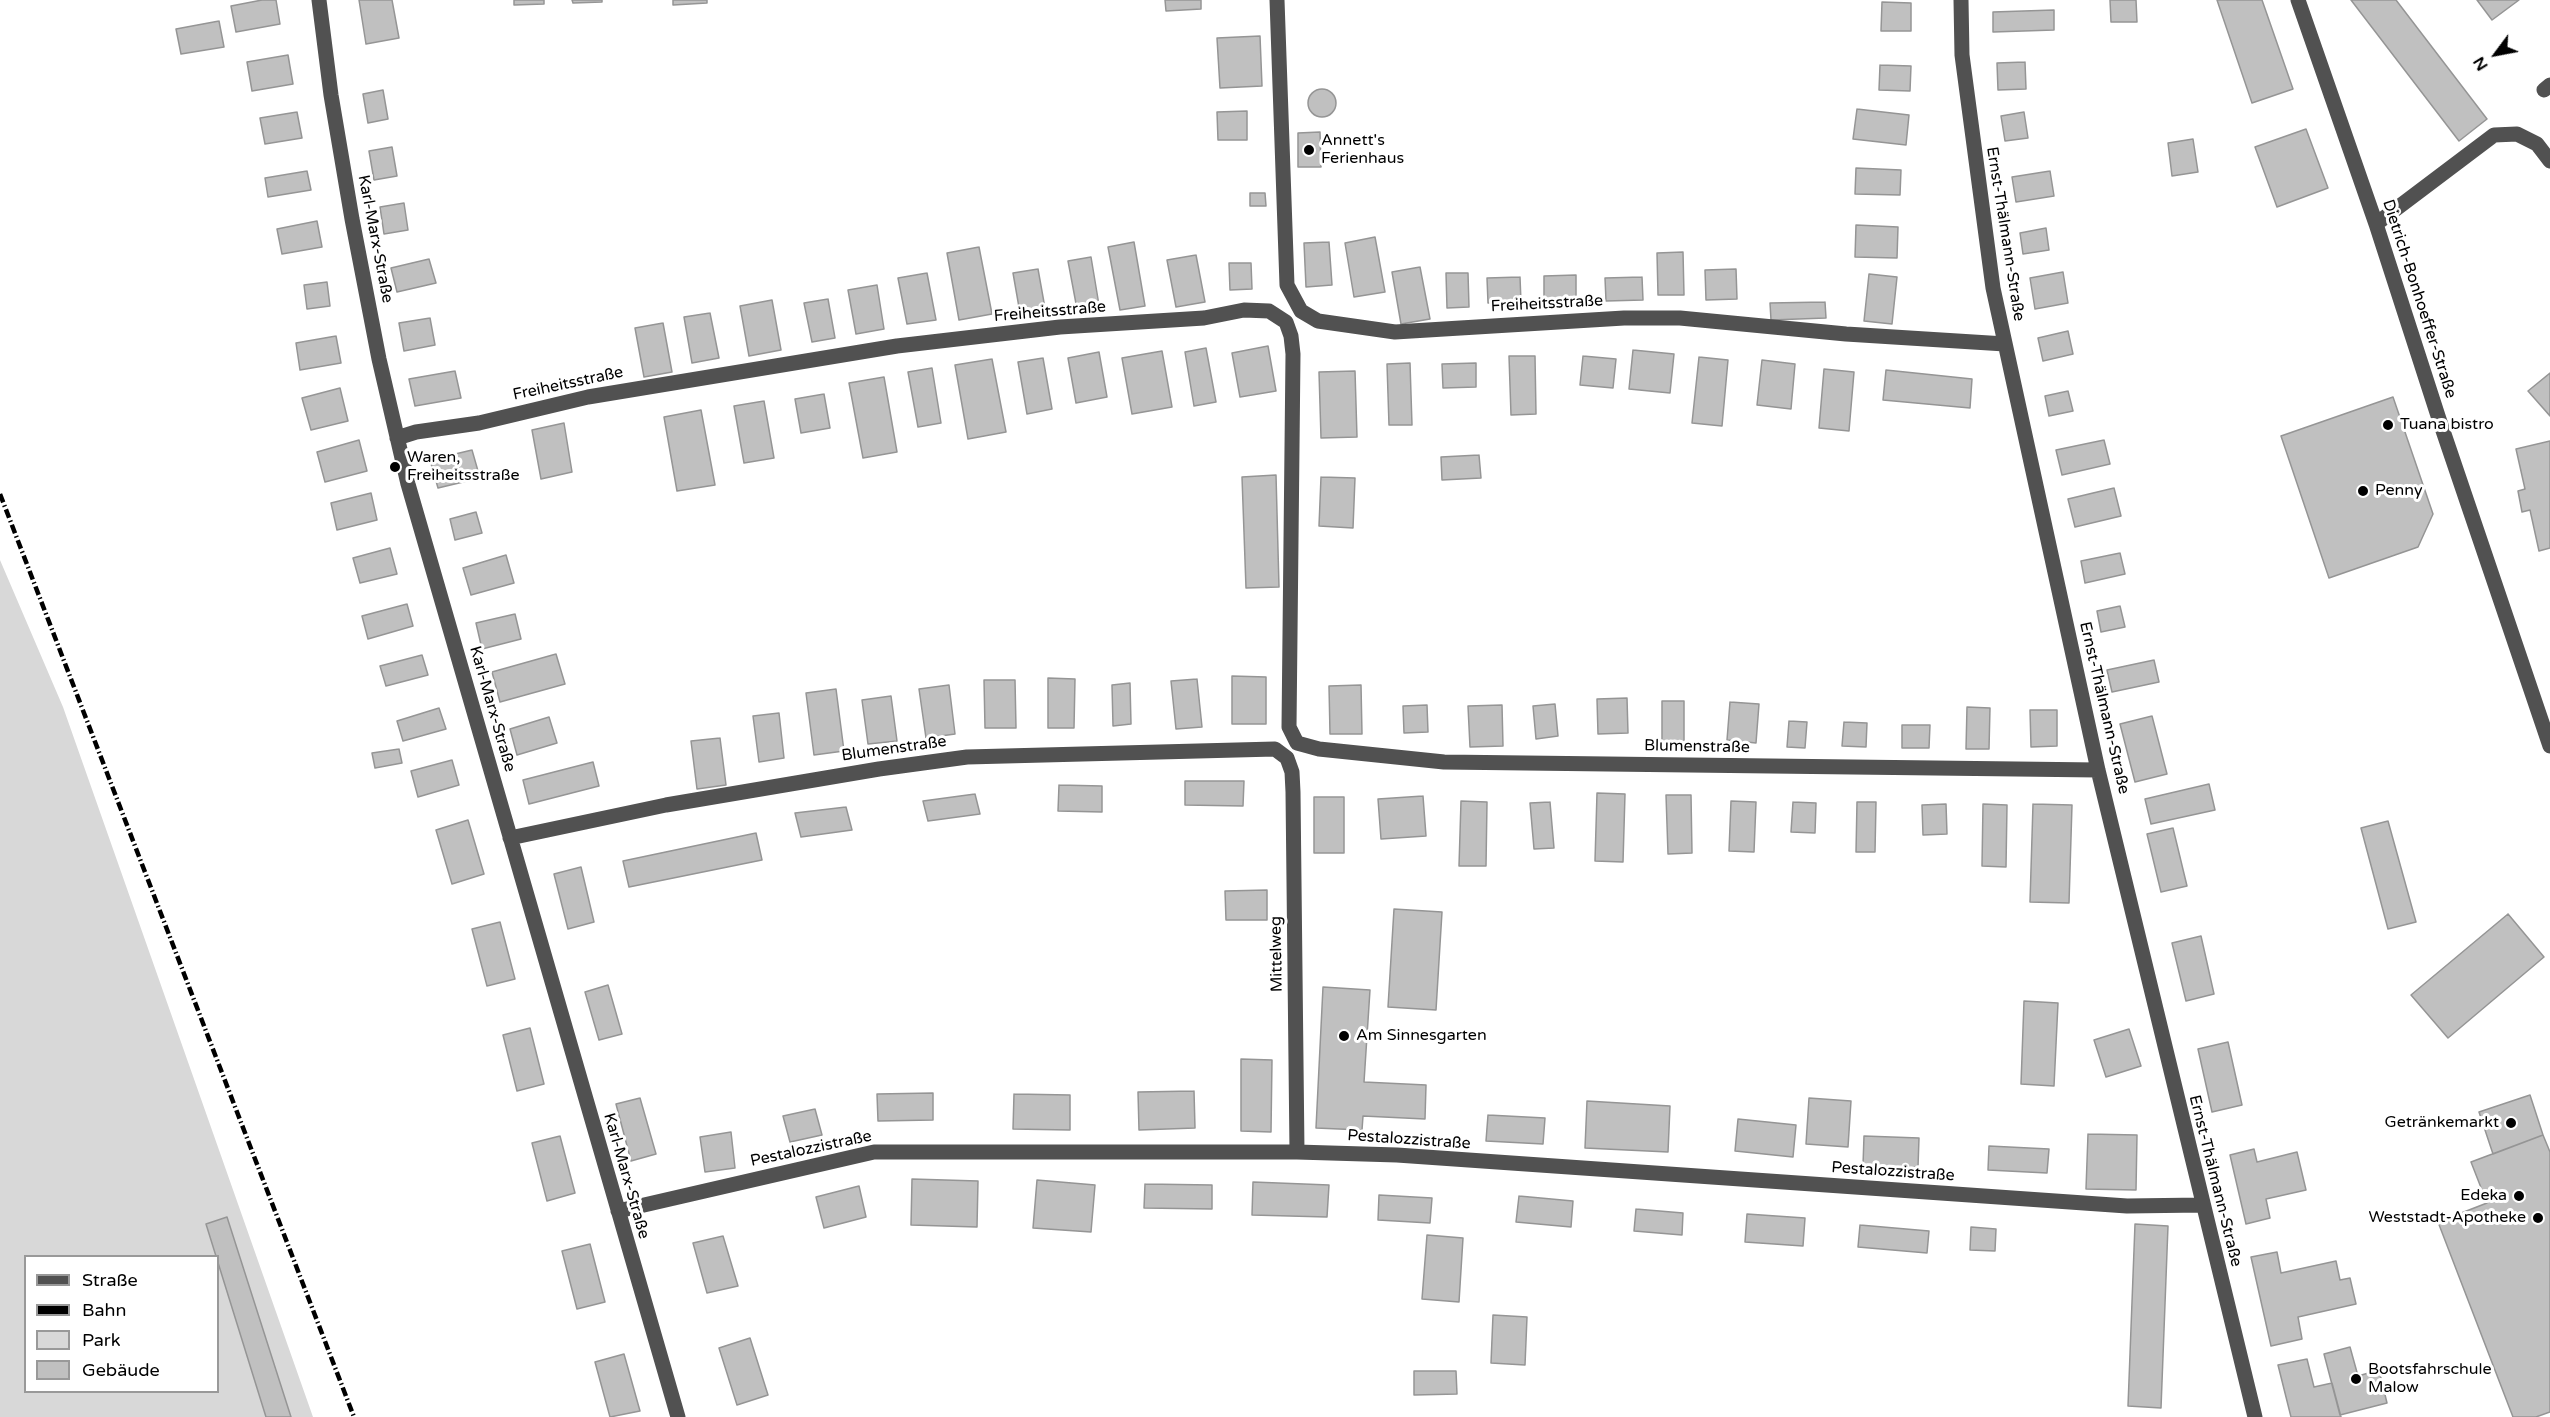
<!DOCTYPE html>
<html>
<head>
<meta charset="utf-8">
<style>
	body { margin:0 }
	#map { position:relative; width:2550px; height:1417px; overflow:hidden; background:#fff; font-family:"Varela Round",sans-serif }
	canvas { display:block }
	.legend { position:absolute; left:24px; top:1255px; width:195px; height:138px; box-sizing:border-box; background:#fff; border:2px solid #999; margin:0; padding:8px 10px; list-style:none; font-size:18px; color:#000 }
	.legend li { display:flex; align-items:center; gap:12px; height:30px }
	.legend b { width:30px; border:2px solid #999 }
	.north { position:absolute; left:2466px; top:24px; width:60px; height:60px; -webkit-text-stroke:4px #fff; paint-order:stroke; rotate:238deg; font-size:16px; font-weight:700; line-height:24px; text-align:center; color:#000 }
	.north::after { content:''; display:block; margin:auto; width:21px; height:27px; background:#000; clip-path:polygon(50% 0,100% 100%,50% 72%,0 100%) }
</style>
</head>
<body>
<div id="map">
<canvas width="2550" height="1417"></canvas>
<ul class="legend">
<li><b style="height:8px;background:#515151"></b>Straße</li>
<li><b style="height:8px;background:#000"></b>Bahn</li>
<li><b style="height:16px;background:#d8d8d8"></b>Park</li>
<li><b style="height:16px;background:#c0c0c0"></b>Gebäude</li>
</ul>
<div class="north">N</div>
</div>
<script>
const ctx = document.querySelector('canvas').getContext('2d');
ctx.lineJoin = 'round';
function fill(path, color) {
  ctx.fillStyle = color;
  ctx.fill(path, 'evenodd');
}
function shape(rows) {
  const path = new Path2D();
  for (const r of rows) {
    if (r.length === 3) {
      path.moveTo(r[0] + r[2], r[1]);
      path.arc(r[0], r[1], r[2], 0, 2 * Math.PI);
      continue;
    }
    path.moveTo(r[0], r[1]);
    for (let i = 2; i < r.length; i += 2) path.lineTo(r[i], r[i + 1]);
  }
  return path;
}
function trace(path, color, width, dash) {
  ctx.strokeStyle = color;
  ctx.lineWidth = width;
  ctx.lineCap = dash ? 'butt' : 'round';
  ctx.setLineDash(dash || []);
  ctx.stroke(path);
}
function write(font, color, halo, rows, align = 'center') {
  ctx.font = font + ' "Varela Round",sans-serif';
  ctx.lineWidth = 6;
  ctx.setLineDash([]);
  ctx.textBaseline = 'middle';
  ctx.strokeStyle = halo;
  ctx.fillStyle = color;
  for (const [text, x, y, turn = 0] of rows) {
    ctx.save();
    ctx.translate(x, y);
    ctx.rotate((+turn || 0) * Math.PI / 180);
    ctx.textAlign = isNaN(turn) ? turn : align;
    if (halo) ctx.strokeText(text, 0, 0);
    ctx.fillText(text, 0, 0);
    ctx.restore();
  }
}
const green = shape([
	[0,560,63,707,313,1417,0,1417],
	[26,1256,218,1256,218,1392,26,1392]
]);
const building = shape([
	[262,0,276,0,280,24,236,32,231,6,262,0],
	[359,0,392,0,399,38,366,44,359,0],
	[514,0,544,0,544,4,514,5,514,0],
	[572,0,602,0,602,2,573,3,572,0],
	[673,0,707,0,707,3,673,5,673,0],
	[1165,0,1201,0,1201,9,1166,11,1165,0],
	[2110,0,2136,0,2137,22,2111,22,2110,0],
	[2217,0,2262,0,2293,89,2252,103,2217,0],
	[2351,0,2396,0,2487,119,2459,141,2351,0],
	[2477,0,2519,0,2492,20,2477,0],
	[1882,2,1911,3,1911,31,1881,31,1882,2],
	[2054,10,2054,30,1993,32,1993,12,2054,10],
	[219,21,224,47,181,54,176,29,219,21],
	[1260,36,1262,86,1220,88,1217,38,1260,36],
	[288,55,293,84,252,91,247,62,288,55],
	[2025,62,2026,89,1998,90,1997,63,2025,62],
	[1880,65,1911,66,1910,91,1879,90,1880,65],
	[1322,103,14],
	[383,90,388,119,368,123,363,94,383,90],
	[1857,109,1909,115,1906,145,1853,139,1857,109],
	[1247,111,1247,140,1218,140,1217,112,1247,111],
	[297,112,302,138,265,144,260,118,297,112],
	[2024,112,2028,138,2005,141,2001,116,2024,112],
	[2306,129,2328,188,2277,207,2255,147,2306,129],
	[1320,132,1321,167,1298,167,1298,133,1320,132],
	[2193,139,2198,172,2172,176,2168,143,2193,139],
	[392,147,397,176,374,180,369,151,392,147],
	[1856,168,1901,170,1900,195,1855,194,1856,168],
	[307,171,311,190,268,197,265,178,307,171],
	[2050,171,2054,196,2016,202,2012,177,2050,171],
	[1250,193,1265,193,1266,206,1250,206,1250,193],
	[404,203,408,230,384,234,380,207,404,203],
	[317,221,322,247,282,254,277,229,317,221],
	[1856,225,1898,227,1897,258,1855,257,1856,225],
	[2046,228,2049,250,2023,254,2020,233,2046,228],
	[1375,237,1385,292,1354,297,1345,243,1375,237],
	[1134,242,1145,306,1120,310,1108,247,1134,242],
	[1329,242,1332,285,1306,287,1304,243,1329,242],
	[979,247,992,314,959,320,947,253,979,247],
	[1683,252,1684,295,1658,295,1657,253,1683,252],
	[1196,255,1205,302,1176,307,1167,260,1196,255],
	[1091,257,1099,305,1077,309,1068,261,1091,257],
	[429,259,436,283,397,292,391,268,429,259],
	[1229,263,1251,263,1252,289,1230,290,1229,263],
	[1420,267,1430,319,1401,324,1392,272,1420,267],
	[1038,269,1045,308,1020,313,1013,273,1038,269],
	[1736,269,1737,299,1706,300,1705,270,1736,269],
	[2063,272,2068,303,2035,309,2030,278,2063,272],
	[927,273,936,320,907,324,898,278,927,273],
	[1446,273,1468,273,1469,307,1447,308,1446,273],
	[1869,274,1897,277,1892,324,1864,321,1869,274],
	[1576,275,1576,298,1544,299,1544,276,1576,275],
	[1520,277,1521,302,1488,303,1487,278,1520,277],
	[1642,277,1643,300,1606,301,1605,278,1642,277],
	[327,282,330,306,307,309,304,285,327,282],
	[877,285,884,329,856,334,848,290,877,285],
	[828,299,835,338,812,342,804,303,828,299],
	[772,300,781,350,749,356,740,306,772,300],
	[1825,302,1826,318,1771,320,1770,303,1825,302],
	[710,313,719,358,692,363,684,317,710,313],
	[430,318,435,345,404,351,399,323,430,318],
	[663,323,672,372,644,377,635,328,663,323],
	[2068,331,2073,354,2043,361,2038,338,2068,331],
	[336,336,341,363,300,370,296,343,336,336],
	[1268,346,1276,391,1240,397,1232,353,1268,346],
	[1206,348,1216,402,1194,406,1185,352,1206,348],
	[1633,350,1674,354,1670,393,1629,389,1633,350],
	[1162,351,1172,407,1132,414,1122,358,1162,351],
	[1099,352,1107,397,1076,403,1068,358,1099,352],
	[1509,356,1535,356,1536,414,1511,415,1509,356],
	[1583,356,1616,359,1613,388,1580,385,1583,356],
	[1699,357,1728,360,1722,426,1692,423,1699,357],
	[1043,358,1052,409,1027,414,1018,362,1043,358],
	[992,359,1006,432,968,439,955,365,992,359],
	[1762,360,1795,364,1791,409,1757,405,1762,360],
	[1410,363,1412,425,1389,425,1387,364,1410,363],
	[1476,363,1476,387,1443,388,1442,364,1476,363],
	[932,368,941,423,918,427,908,372,932,368],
	[1824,369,1854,372,1849,431,1819,428,1824,369],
	[1886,370,1972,379,1970,408,1883,400,1886,370],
	[455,371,461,398,415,406,409,379,455,371],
	[1355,371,1357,437,1321,438,1319,372,1355,371],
	[2550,373,2550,416,2528,391,2550,373],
	[884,377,897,452,863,458,849,383,884,377],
	[340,388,348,421,311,430,302,398,340,388],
	[2068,391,2073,411,2049,416,2045,396,2068,391],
	[824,394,830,428,801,433,795,399,824,394],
	[2393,397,2433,514,2418,547,2329,578,2281,436,2393,397],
	[764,401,774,458,744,463,734,406,764,401],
	[701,410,715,485,677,491,664,417,701,410],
	[564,423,572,472,541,479,532,430,564,423],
	[359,440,367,471,325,482,317,452,359,440],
	[2104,440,2110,464,2062,475,2056,450,2104,440],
	[2550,441,2550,548,2539,551,2530,510,2522,512,2518,491,2525,489,2516,449,2550,441],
	[472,450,480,478,438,488,430,460,472,450],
	[1479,455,1481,478,1442,480,1441,457,1479,455],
	[1276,475,1279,587,1246,588,1242,477,1276,475],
	[1321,477,1355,478,1353,528,1319,526,1321,477],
	[2114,488,2121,516,2075,527,2068,499,2114,488],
	[371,493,377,520,337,530,331,503,371,493],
	[476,512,482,533,455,540,450,519,476,512],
	[390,548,397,574,360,583,353,558,390,548],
	[2120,553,2125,574,2085,583,2081,561,2120,553],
	[506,555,514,583,471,595,463,568,506,555],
	[407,604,413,626,368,639,362,616,407,604],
	[2120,606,2125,627,2101,632,2097,611,2120,606],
	[515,614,521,639,482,649,476,623,515,614],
	[556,654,565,684,500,702,492,672,556,654],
	[422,655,428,675,386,686,380,666,422,655],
	[2154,660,2159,682,2112,692,2107,670,2154,660],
	[1232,676,1266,677,1266,724,1232,724,1232,676],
	[1048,678,1075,679,1074,728,1048,728,1048,678],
	[1197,679,1202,727,1176,729,1171,681,1197,679],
	[984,680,1015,680,1016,728,985,728,984,680],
	[1130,683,1131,724,1113,726,1112,685,1130,683],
	[949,685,955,734,926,738,919,689,949,685],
	[1361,685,1362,734,1330,734,1329,686,1361,685],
	[836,689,844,751,814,755,806,693,836,689],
	[891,696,897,741,868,744,862,700,891,696],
	[1627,698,1628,733,1598,734,1597,699,1627,698],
	[1662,701,1684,701,1684,745,1662,745,1662,701],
	[1730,702,1759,704,1756,743,1727,740,1730,702],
	[1555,704,1558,736,1536,739,1533,706,1555,704],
	[1427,705,1428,732,1404,733,1403,706,1427,705],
	[1502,705,1503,746,1470,747,1468,706,1502,705],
	[1967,707,1990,708,1989,749,1966,749,1967,707],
	[439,708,446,729,403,741,397,721,439,708],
	[2030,710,2057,710,2057,746,2031,747,2030,710],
	[779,713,784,758,759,762,753,716,779,713],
	[2152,716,2167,774,2135,782,2120,724,2152,716],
	[549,717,557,743,517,755,510,729,549,717],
	[1789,721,1807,722,1805,748,1787,747,1789,721],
	[1844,722,1867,723,1866,747,1842,746,1844,722],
	[1902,725,1930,725,1929,748,1902,748,1902,725],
	[720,738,726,785,697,789,691,741,720,738],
	[399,749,402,763,375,768,372,753,399,749],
	[452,760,459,785,418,797,411,771,452,760],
	[593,762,599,786,529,804,523,780,593,762],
	[1185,781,1244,781,1243,806,1185,805,1185,781],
	[2209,784,2215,810,2151,824,2145,799,2209,784],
	[1059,785,1102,786,1102,812,1058,811,1059,785],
	[1597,793,1625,794,1623,862,1595,861,1597,793],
	[975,794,980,814,928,821,923,801,975,794],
	[1666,795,1691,795,1692,853,1668,854,1666,795],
	[1423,796,1426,836,1381,839,1378,799,1423,796],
	[1314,797,1344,797,1344,853,1314,853,1314,797],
	[1461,801,1487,802,1486,866,1459,866,1461,801],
	[1731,801,1756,802,1754,852,1729,851,1731,801],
	[1550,802,1554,848,1534,849,1530,803,1550,802],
	[1793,802,1816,803,1815,833,1791,832,1793,802],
	[1857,802,1876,802,1875,852,1856,852,1857,802],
	[1946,804,1947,834,1923,835,1922,805,1946,804],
	[1983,804,2007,805,2006,867,1982,866,1983,804],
	[2033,804,2072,805,2069,903,2030,902,2033,804],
	[846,807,852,830,801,837,795,813,846,807],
	[468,820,484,874,452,884,436,830,468,820],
	[2388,821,2416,922,2388,929,2361,828,2388,821],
	[2173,828,2187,886,2161,892,2147,834,2173,828],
	[756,833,762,860,629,887,623,861,756,833],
	[581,867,594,922,568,929,554,874,581,867],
	[1267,890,1267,920,1226,920,1225,891,1267,890],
	[1394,909,1442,912,1436,1010,1388,1007,1394,909],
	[2508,914,2544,957,2448,1038,2411,995,2508,914],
	[500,922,515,979,487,986,472,929,500,922],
	[2201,936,2214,994,2186,1001,2172,943,2201,936],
	[608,985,622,1034,599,1040,585,992,608,985],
	[1323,987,1370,990,1364,1082,1426,1085,1425,1119,1363,1116,1362,1130,1316,1128,1323,987],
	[2024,1001,2058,1003,2054,1086,2021,1084,2024,1001],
	[530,1028,544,1084,517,1091,503,1035,530,1028],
	[2129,1029,2141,1066,2106,1077,2094,1040,2129,1029],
	[2228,1042,2242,1105,2212,1112,2198,1049,2228,1042],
	[1241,1059,1272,1060,1271,1132,1241,1131,1241,1059],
	[1194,1091,1195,1128,1139,1130,1138,1092,1194,1091],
	[933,1093,933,1120,878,1121,877,1094,933,1093],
	[1014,1094,1070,1095,1070,1130,1013,1129,1014,1094],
	[2530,1095,2543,1135,2493,1154,2479,1112,2530,1095],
	[640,1098,656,1154,631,1161,616,1104,640,1098],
	[1809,1098,1851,1101,1848,1147,1806,1144,1809,1098],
	[1587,1101,1670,1106,1668,1152,1585,1148,1587,1101],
	[815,1109,822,1135,790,1142,783,1116,815,1109],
	[1488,1115,1545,1118,1543,1144,1486,1141,1488,1115],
	[1738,1119,1796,1125,1793,1157,1735,1151,1738,1119],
	[731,1132,735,1168,705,1172,700,1137,731,1132],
	[2088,1134,2137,1135,2136,1190,2086,1189,2088,1134],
	[2543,1135,2550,1152,2550,1412,2536,1417,2513,1417,2438,1222,2487,1203,2471,1162,2543,1135],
	[560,1136,575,1193,547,1201,532,1143,560,1136],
	[1864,1136,1919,1138,1918,1167,1863,1165,1864,1136],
	[1989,1146,2049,1149,2047,1173,1988,1170,1989,1146],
	[2254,1149,2257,1162,2297,1152,2306,1190,2266,1199,2270,1218,2246,1224,2230,1155,2254,1149],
	[912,1179,978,1181,977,1227,911,1225,912,1179],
	[1037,1180,1095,1185,1091,1232,1033,1228,1037,1180],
	[1253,1182,1329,1185,1327,1217,1252,1215,1253,1182],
	[1145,1184,1212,1185,1212,1209,1144,1208,1145,1184],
	[859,1186,866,1217,824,1228,816,1197,859,1186],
	[1379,1195,1432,1198,1430,1223,1378,1220,1379,1195],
	[1519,1196,1573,1201,1571,1227,1516,1222,1519,1196],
	[1636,1209,1683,1213,1682,1235,1634,1231,1636,1209],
	[1747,1214,1805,1218,1803,1246,1745,1242,1747,1214],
	[227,1217,291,1417,266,1417,206,1224,227,1217],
	[2135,1224,2168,1226,2161,1408,2128,1406,2135,1224],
	[1860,1225,1929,1231,1927,1253,1858,1247,1860,1225],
	[1971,1227,1996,1229,1995,1251,1970,1250,1971,1227],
	[1427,1235,1463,1238,1459,1302,1422,1299,1427,1235],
	[723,1236,738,1286,707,1293,693,1243,723,1236],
	[590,1244,605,1302,577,1309,562,1251,590,1244],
	[2277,1252,2281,1273,2336,1261,2340,1280,2350,1278,2356,1304,2298,1317,2302,1339,2271,1346,2251,1257,2277,1252],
	[1493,1315,1527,1317,1525,1365,1491,1363,1493,1315],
	[750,1338,768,1395,737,1405,719,1348,750,1338],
	[2350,1347,2358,1376,2379,1370,2387,1403,2340,1415,2324,1354,2350,1347],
	[624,1354,640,1411,610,1417,595,1362,624,1354],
	[2307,1359,2314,1387,2332,1383,2341,1417,2291,1417,2278,1365,2307,1359],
	[1414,1371,1456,1371,1457,1394,1414,1395,1414,1371]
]);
const minor = shape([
	[319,0,331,95,352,219,379,359,408,484,678,1417],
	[1277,0,1287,285,1301,311,1318,321,1395,332,1624,318,1680,318,1846,334,2005,344],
	[1961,0,1962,55,1993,288,2098,770,2255,1417],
	[2298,0,2376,224,2439,419,2550,746],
	[2544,90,2550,85],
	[2376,224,2494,135,2517,134,2537,144,2550,161],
	[397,438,416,432,479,423,588,397,897,346,1060,327,1204,318,1244,310,1269,311,1286,322,1291,336,1293,354,1289,727,1297,743,1319,749,1444,762,2098,770],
	[510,838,666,805,879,769,967,757,1275,749,1287,758,1292,772,1293,792,1297,1152],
	[618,1211,874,1152,1297,1152,1397,1155,2127,1206,2202,1205]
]);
const rail = shape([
	[0,494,354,1417]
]);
const markers = [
	[1309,150,6,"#000"],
	[2388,425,6,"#000"],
	[395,467,6,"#000"],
	[2363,491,6,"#000"],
	[1344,1036,6,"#000"],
	[2511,1123,6,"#000"],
	[2519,1196,6,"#000"],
	[2538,1218,6,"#000"],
	[2356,1379,6,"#000"]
];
const poiNames = [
	["Annett's",1321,141],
	["Ferienhaus",1321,159],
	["Tuana bistro",2400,425],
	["Waren,",407,458],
	["Freiheitsstraße",407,476],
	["Penny",2375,491],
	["Am Sinnesgarten",1356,1036],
	["Getränkemarkt",2499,1123,"right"],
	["Edeka",2507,1196,"right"],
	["Weststadt-Apotheke",2526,1218,"right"],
	["Bootsfahrschule",2368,1370],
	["Malow",2368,1388]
];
const streetNames = [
	["Ernst-Thälmann-Straße",2005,234,81],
	["Karl-Marx-Straße",375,239,79],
	["Dietrich-Bonhoeffer-Straße",2419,299,72],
	["Freiheitsstraße",1547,304,-3],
	["Freiheitsstraße",1050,312,-5],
	["Freiheitsstraße",568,384,-12],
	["Ernst-Thälmann-Straße",2104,708,77],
	["Karl-Marx-Straße",492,709,74],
	["Blumenstraße",1697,747,1],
	["Blumenstraße",894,749,-8],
	["Mittelweg",1277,954,-91],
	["Pestalozzistraße",1409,1140,4],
	["Pestalozzistraße",811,1149,-12],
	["Pestalozzistraße",1893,1172,4],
	["Karl-Marx-Straße",626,1176,74],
	["Ernst-Thälmann-Straße",2215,1181,76]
];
fill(green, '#d8d8d8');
fill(building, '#c0c0c0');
trace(building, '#959595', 1.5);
trace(minor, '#515151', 15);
trace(rail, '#000', 4.5, [9, 3, 1.5, 3]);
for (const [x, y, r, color] of markers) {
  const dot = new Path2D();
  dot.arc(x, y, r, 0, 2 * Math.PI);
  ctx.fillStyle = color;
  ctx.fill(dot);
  trace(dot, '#fff', 2);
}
write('16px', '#000', '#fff', poiNames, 'left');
write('16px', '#000', '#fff', streetNames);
</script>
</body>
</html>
